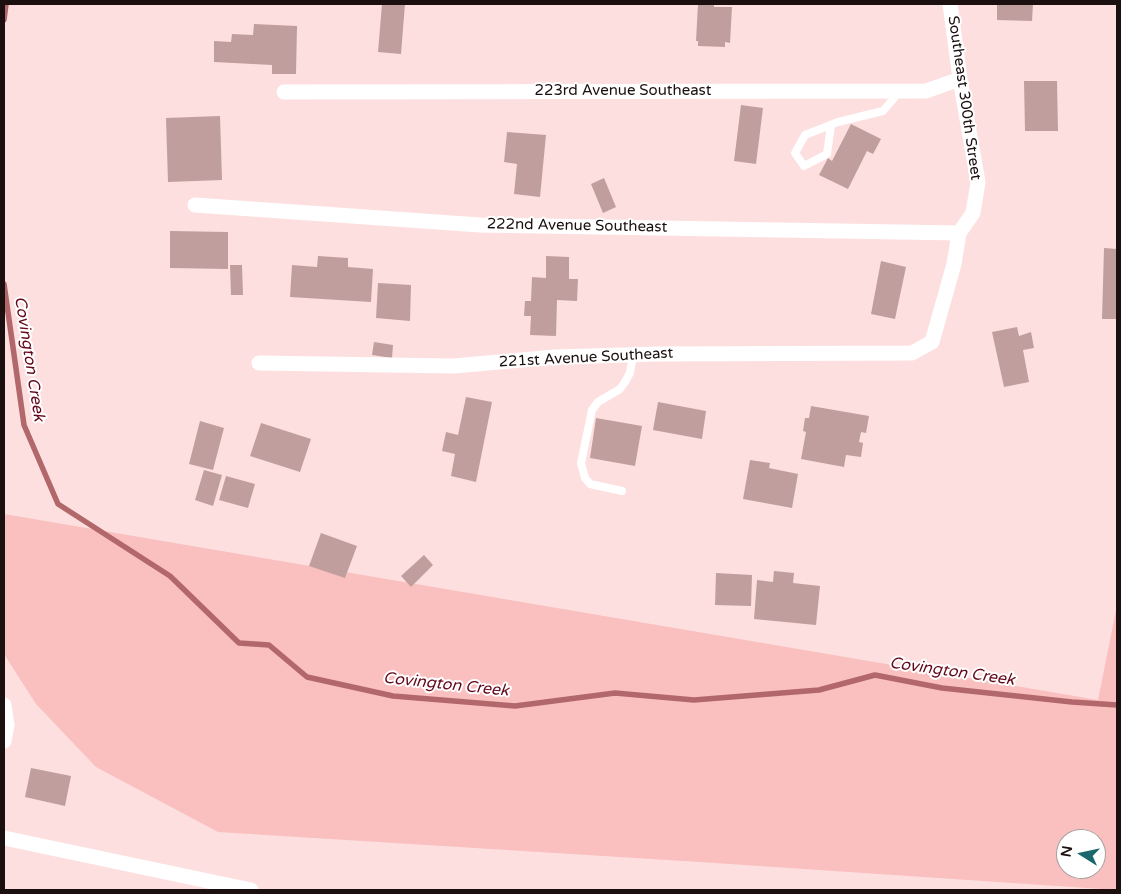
<!DOCTYPE html>
<style>
body{margin:0}
#map{position:relative;width:1121px;height:894px;overflow:hidden;background:#fddfdf;font-family:"Varela Round",sans-serif}
canvas{display:block}
.frame{position:absolute;inset:0;border:5px solid #1b0f0f;pointer-events:none}
.north{position:absolute;left:1056px;top:829px;width:50px;height:50px;box-sizing:border-box;background:#fff;border:1px solid #a49f9f;border-radius:50%;rotate:280deg;font-size:14px;font-weight:700;line-height:20px;text-align:center;color:#1b0f0f}
.north::after{content:'';display:block;margin:auto;width:18px;height:22px;background:#1a686b;clip-path:polygon(50% 0,100% 100%,50% 72%,0 100%)}
</style>
<div id="map">
<canvas width="1121" height="894"></canvas>
<div class="frame"></div>
<div class="north">N</div>
</div>
<script>
const context = document.querySelector('canvas').getContext('2d');
context.lineJoin = 'round';
function fillPath(path, color) {
  context.fillStyle = color;
  context.fill(path, 'evenodd');
}
function shape(rows) {
  const path = new Path2D();
  for (const r of rows) {
    path.moveTo(r[0], r[1]);
    for (let i = 2; i < r.length; i += 2) path.lineTo(r[i], r[i + 1]);
  }
  return path;
}
function strokePath(path, color, width, dash) {
  context.strokeStyle = color;
  context.lineWidth = width;
  context.lineCap = dash ? 'butt' : 'round';
  context.setLineDash(dash || []);
  context.stroke(path);
}
function label(font, color, halo, rows, align = 'center') {
  context.font = font + ' "Varela Round",sans-serif';
  context.lineWidth = 4;
  context.setLineDash([]);
  context.textBaseline = 'middle';
  context.strokeStyle = halo;
  context.fillStyle = color;
  for (const [text, x, y, turn = 0] of rows) {
    context.save();
    context.translate(x, y);
    context.rotate((+turn || 0) * Math.PI / 180);
    context.textAlign = isNaN(turn) ? turn : align;
    if (halo) context.strokeText(text, 0, 0);
    context.fillText(text, 0, 0);
    context.restore();
  }
}
fillPath(shape([
 [4,514,1098,700,1117,605,1117,890,700,862,218,832,96,767,36,704,4,654],
 [1066,839,1096,839,1096,869,1066,869]
]), '#fabfbf');
strokePath(shape([
 [4,20,6,4],
 [4,284,24,425,58,504,170,576,239,643,269,645,307,677,393,696,515,706,615,693,694,700,819,690,875,675,942,688,1072,702,1117,705]
]), '#b2686a', 5.5);
fillPath(shape([
 [382,4,405,4,401,54,378,52],
 [698,4,714,4,714,7,732,7,730,43,725,42,725,47,698,46,698,41,696,41],
 [997,4,1033,4,1032,21,997,20],
 [254,24,297,26,296,74,272,74,272,65,214,62,214,41,231,42,232,34,253,35],
 [1024,81,1057,81,1058,131,1025,131],
 [741,105,763,108,756,164,734,161],
 [220,116,222,180,168,182,166,118],
 [851,124,881,139,873,154,867,151,848,189,819,175,828,158,832,161],
 [507,132,546,135,540,197,514,194,517,164,504,162],
 [604,178,616,207,603,213,591,184],
 [170,231,228,232,228,269,170,268],
 [1104,248,1117,249,1117,319,1102,319],
 [318,256,348,258,348,267,373,269,371,302,290,297,292,265,317,267],
 [546,256,569,257,569,279,578,279,577,301,557,300,556,336,530,335,531,316,524,316,525,301,531,301,532,277,546,278],
 [881,261,906,267,895,319,871,314],
 [230,265,242,265,243,295,231,295],
 [378,283,411,285,410,321,376,318],
 [1017,327,1019,336,1031,332,1034,348,1023,350,1029,382,1004,387,992,332],
 [374,342,393,345,392,358,372,355],
 [466,397,492,402,476,482,451,476,455,454,442,451,446,432,458,435],
 [658,402,706,411,702,439,653,430],
 [811,406,869,416,866,433,861,432,859,442,863,443,861,457,846,455,844,467,801,459,806,432,803,431,805,418,809,418],
 [596,418,642,426,635,466,590,458],
 [200,421,224,428,213,470,189,464],
 [261,423,311,439,300,472,250,456],
 [750,460,770,463,769,468,798,474,792,508,743,499],
 [204,470,222,475,213,506,195,500],
 [226,476,255,484,248,508,219,500],
 [321,533,357,546,345,578,309,566],
 [424,555,433,565,411,587,401,576],
 [774,571,794,573,793,583,820,586,816,625,754,619,757,580,773,582],
 [716,573,752,575,751,606,715,605],
 [31,768,71,776,65,806,25,797]
]), '#c19e9e');
strokePath(shape([
 [831,125,827,154,804,166,795,153,805,135,838,122,883,111,900,91],
 [622,491,590,484,585,478,581,463,592,410,598,402,620,389,625,382,630,373,633,355]
]), '#fff', 8);
strokePath(shape([
 [284,92,926,91,960,79],
 [195,205,480,225,959,233],
 [259,363,454,366,555,357,659,354,912,353,932,342,954,264,959,233,973,213,978,182,960,79,950,4],
 [4,705,7,725,4,741],
 [4,838,251,890]
]), '#fff', 15);
label('15px', '#1b0f0f', '#fff', [
 ["223rd Avenue Southeast",623,91],
 ["Southeast 300th Street",964,98,82],
 ["222nd Avenue Southeast",577,226,1],
 ["221st Avenue Southeast",586,358,-3]
]);
label('italic 16px', '#64071a', '#fff', [
 ["Covington Creek",29,359,81],
 ["Covington Creek",952,672,8],
 ["Covington Creek",446,685,6]
]);
</script>
